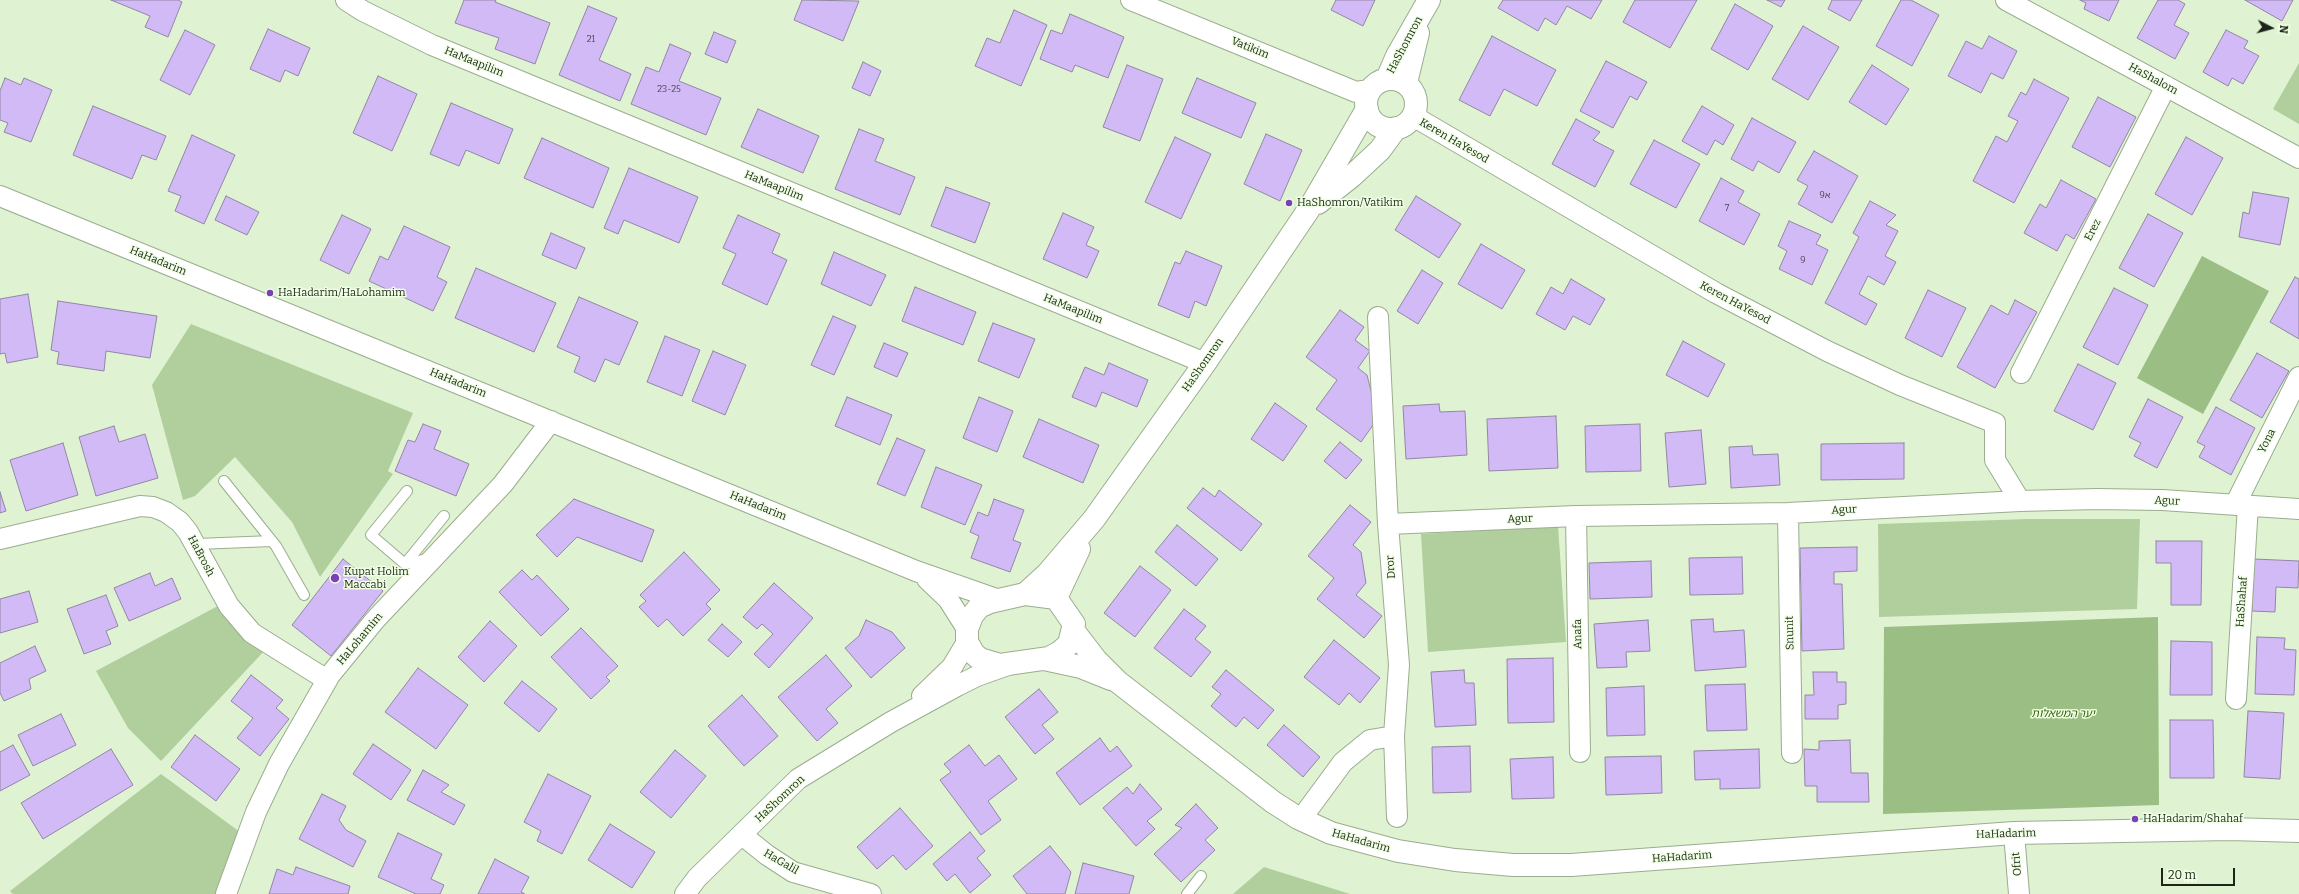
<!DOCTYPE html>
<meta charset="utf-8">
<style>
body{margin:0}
#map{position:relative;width:2299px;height:894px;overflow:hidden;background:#dff3d2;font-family:Bitter,serif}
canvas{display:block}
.north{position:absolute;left:2251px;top:8px;width:40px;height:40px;-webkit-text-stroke:3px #efffe4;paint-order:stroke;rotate:96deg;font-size:11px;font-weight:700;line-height:16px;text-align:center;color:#1d2418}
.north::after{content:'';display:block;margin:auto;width:14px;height:18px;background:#1d2418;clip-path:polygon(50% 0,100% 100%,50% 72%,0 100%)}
.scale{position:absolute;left:2161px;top:868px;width:74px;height:18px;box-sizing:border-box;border:2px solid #1d2418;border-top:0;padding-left:5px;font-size:12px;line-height:14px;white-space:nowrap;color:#1d2418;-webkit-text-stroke:3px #efffe4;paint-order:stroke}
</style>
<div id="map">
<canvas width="2299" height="894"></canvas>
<div class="north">N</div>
<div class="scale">20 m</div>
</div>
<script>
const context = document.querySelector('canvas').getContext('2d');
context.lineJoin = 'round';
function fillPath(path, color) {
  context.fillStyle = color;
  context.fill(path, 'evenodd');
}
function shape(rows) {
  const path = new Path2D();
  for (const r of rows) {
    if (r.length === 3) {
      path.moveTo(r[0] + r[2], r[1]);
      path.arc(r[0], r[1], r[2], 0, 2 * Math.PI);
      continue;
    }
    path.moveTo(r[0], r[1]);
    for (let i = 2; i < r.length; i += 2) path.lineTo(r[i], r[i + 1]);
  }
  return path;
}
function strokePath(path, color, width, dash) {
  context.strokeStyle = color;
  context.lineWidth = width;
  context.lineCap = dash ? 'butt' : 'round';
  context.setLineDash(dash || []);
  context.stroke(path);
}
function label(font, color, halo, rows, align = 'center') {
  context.font = font + ' Bitter,"Noto Sans Hebrew",serif';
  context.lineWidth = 3;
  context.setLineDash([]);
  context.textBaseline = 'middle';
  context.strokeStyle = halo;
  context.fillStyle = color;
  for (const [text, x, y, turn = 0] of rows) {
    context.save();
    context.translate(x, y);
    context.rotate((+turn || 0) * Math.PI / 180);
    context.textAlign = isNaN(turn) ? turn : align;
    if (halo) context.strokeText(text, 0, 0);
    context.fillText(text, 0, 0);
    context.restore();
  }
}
fillPath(shape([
 [2299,63,2299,124,2273,109],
 [191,324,413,413,388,471,393,474,320,577,292,522,235,457,195,496,183,500,152,385],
 [2028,519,2140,519,2137,609,1879,617,1878,524],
 [1558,526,1566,642,1428,652,1421,534],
 [229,600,267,648,161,761,128,728,96,671],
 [161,774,244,835,224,894,13,894,10,891],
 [1264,867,1350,894,1233,894]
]), '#b0cf9c');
fillPath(shape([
 [2202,256,2269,291,2203,414,2137,378],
 [2158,617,2159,805,1883,814,1884,627]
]), '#9bbe84');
const building = shape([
 [111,0,178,0,182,2,168,37,145,27,150,16,111,0],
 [464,0,496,0,495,2,550,23,535,64,495,49,499,38,455,23,464,0],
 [802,0,859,1,843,41,794,20,802,0],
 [1336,0,1375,0,1363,26,1331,10,1336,0],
 [1503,0,1602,0,1591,19,1567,6,1556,25,1545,18,1538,31,1498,8,1503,0],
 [1635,0,1697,0,1670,48,1623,22,1635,0],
 [1767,0,1785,0,1781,7,1767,0],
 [1832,0,1862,0,1850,21,1828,9,1832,0],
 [1901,0,1911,0,1939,15,1912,66,1876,46,1901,0],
 [2080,0,2119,0,2109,21,2084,9,2086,3,2080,0],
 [2158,0,2178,0,2185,4,2174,25,2189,33,2175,59,2137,38,2158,0],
 [2245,0,2293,0,2282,21,2245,0],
 [1735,4,1773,26,1748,70,1711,49,1735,4],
 [588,6,617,18,599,60,631,74,620,101,559,75,588,6],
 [1014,10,1047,25,1021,86,975,66,987,38,1000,43,1014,10],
 [1070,14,1124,37,1108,78,1075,65,1072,72,1040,59,1051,30,1062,34,1070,14],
 [1803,26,1839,47,1808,100,1772,79,1803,26],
 [268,29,310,48,298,76,285,70,280,82,250,69,268,29],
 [185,30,215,45,190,95,160,80,185,30],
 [2226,30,2248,41,2244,48,2259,56,2243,84,2232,78,2228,86,2203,72,2226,30],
 [714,32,736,41,727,63,705,54,714,32],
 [1492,36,1556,70,1537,106,1504,89,1490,116,1459,100,1492,36],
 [1989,36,2017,51,2003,79,1991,73,1981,93,1948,76,1966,41,1982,49,1989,36],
 [670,44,691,53,679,81,721,98,706,135,631,104,646,67,659,72,670,44],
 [1606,61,1647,82,1637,100,1630,96,1613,128,1580,111,1606,61],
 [863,62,881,71,870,96,852,88,863,62],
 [1127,65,1163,79,1140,141,1103,127,1127,65],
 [1872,65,1909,89,1886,125,1849,102,1872,65],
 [378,76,417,94,392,151,353,133,378,76],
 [5,78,21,85,24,78,52,90,31,142,4,132,8,123,0,120,0,91,5,78],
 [1197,78,1256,103,1241,138,1182,113,1197,78],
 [2034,79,2069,98,2014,203,1973,181,1996,136,2007,142,2018,121,2008,116,2021,92,2026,95,2034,79],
 [2098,97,2136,117,2110,167,2072,147,2098,97],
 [451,103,513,129,499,164,466,150,459,166,430,154,451,103],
 [93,106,166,136,156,160,142,155,132,179,73,155,93,106],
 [1702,106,1734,125,1723,145,1715,140,1707,155,1682,141,1702,106],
 [758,109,819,136,803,173,741,147,758,109],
 [1752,118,1796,142,1779,173,1758,161,1753,171,1731,159,1752,118],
 [1576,119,1600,132,1593,140,1614,151,1595,187,1552,164,1576,119],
 [859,129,884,139,875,161,915,177,900,215,835,189,859,129],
 [1266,134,1302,150,1280,201,1244,184,1266,134],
 [192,135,235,155,204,224,175,211,181,196,168,191,192,135],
 [1175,137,1211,154,1181,219,1145,202,1175,137],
 [2186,137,2223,158,2192,215,2155,194,2186,137],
 [542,138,609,168,593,208,524,178,542,138],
 [1654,140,1700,164,1676,208,1630,184,1654,140],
 [1814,151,1858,176,1832,223,1798,204,1808,186,1797,180,1814,151],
 [629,168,698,197,679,243,624,220,618,234,604,228,629,168],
 [1721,178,1744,191,1738,202,1760,214,1744,245,1699,221,1721,178],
 [2061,180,2096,199,2074,239,2066,234,2057,251,2024,233,2040,204,2046,208,2061,180],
 [946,187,990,203,975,243,931,226,946,187],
 [2253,192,2289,198,2280,245,2239,237,2243,212,2249,214,2253,192],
 [226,196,259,212,247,235,215,220,226,196],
 [1416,196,1461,224,1439,258,1395,230,1416,196],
 [1870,201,1896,215,1886,225,1898,231,1885,256,1896,262,1884,285,1868,276,1859,294,1877,304,1866,325,1825,303,1859,237,1853,233,1870,201],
 [1063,213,1094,227,1086,245,1099,251,1087,278,1043,259,1063,213],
 [2148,214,2183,233,2154,287,2119,268,2148,214],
 [342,215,371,229,349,274,320,260,342,215],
 [738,215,780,234,772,253,787,260,767,305,722,284,736,254,723,248,738,215],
 [1789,221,1821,235,1816,244,1828,250,1812,285,1779,269,1787,251,1778,246,1789,221],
 [404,226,450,247,437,277,447,282,433,311,369,281,380,256,388,260,404,226],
 [551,233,585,248,576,269,542,255,551,233],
 [1481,244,1525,270,1502,309,1458,284,1481,244],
 [1186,251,1222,266,1206,306,1195,301,1189,318,1158,305,1175,262,1180,264,1186,251],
 [834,252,886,275,871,306,821,284,834,252],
 [476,268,556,303,534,352,455,318,476,268],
 [1422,270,1443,283,1418,324,1397,311,1422,270],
 [2295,277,2299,279,2299,339,2270,322,2295,277],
 [1571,279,1605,299,1590,325,1573,316,1565,330,1536,314,1551,287,1563,294,1571,279],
 [915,287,976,312,963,345,902,321,915,287],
 [2114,288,2148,305,2118,365,2083,347,2114,288],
 [1928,290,1966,308,1942,357,1905,338,1928,290],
 [28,294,38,357,7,363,5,353,0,354,0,299,28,294],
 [579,297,638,322,619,365,605,359,595,382,574,372,580,357,557,347,579,297],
 [2015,300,2037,312,1995,388,1957,367,1991,305,2008,315,2015,300],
 [58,301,157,316,150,358,106,351,104,371,57,364,59,352,51,350,58,301],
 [1340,310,1364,327,1355,340,1370,351,1358,368,1367,375,1378,418,1361,442,1316,409,1337,380,1306,357,1340,310],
 [833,316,856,326,834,375,811,365,833,316],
 [993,323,1035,339,1019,378,978,361,993,323],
 [665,336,700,350,682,396,647,382,665,336],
 [1683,341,1725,364,1708,397,1666,375,1683,341],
 [884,343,908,353,897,377,874,367,884,343],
 [713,351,746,365,725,415,692,401,713,351],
 [2257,353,2289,371,2262,418,2230,400,2257,353],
 [1109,363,1148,380,1137,407,1102,392,1096,407,1072,397,1085,367,1104,375,1109,363],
 [2078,364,2116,383,2093,430,2054,411,2078,364],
 [847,397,892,415,880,445,835,426,847,397],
 [979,397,1013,411,997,452,963,438,979,397],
 [2148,399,2183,417,2157,468,2134,456,2141,443,2129,437,2148,399],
 [1275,403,1307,426,1283,461,1251,439,1275,403],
 [1439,404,1440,412,1465,411,1467,455,1406,459,1403,406,1439,404],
 [2216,407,2255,428,2231,475,2199,457,2205,446,2197,442,2216,407],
 [1556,416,1558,468,1489,471,1487,419,1556,416],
 [1039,419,1099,445,1083,483,1023,457,1039,419],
 [423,424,441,431,434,449,469,464,456,496,395,471,408,440,415,442,423,424],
 [1640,424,1641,471,1586,472,1585,426,1640,424],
 [114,426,119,442,145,434,158,478,96,496,79,437,114,426],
 [1701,430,1706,484,1669,487,1665,433,1701,430],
 [897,438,925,450,905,496,877,484,897,438],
 [1340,442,1362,460,1346,479,1324,461,1340,442],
 [63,443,78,495,26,511,10,460,63,443],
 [1904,443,1904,479,1821,480,1821,444,1904,443],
 [1752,446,1753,455,1778,454,1780,485,1731,488,1729,447,1752,446],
 [936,467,982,485,965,525,921,507,936,467],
 [1203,488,1215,497,1219,490,1262,524,1241,551,1187,508,1203,488],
 [0,492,6,511,0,513,0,492],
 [574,499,654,530,642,562,577,537,557,557,536,535,574,499],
 [994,499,1024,510,1013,540,1021,543,1010,572,971,558,979,536,970,532,978,512,988,516,994,499],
 [1350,505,1371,522,1353,545,1361,552,1366,583,1356,595,1382,616,1364,638,1317,599,1334,578,1308,556,1350,505],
 [1177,525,1218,559,1196,586,1155,552,1177,525],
 [2156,541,2202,541,2201,605,2171,605,2171,563,2156,563,2156,541],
 [1857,547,1857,571,1834,572,1834,584,1842,584,1844,649,1802,651,1800,548,1857,547],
 [684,552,720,590,706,604,711,609,683,636,667,619,658,627,639,607,646,601,640,595,684,552],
 [1742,557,1743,594,1690,595,1689,558,1742,557],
 [343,559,383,591,331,656,292,625,343,559],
 [2254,559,2299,561,2298,588,2276,587,2275,612,2252,611,2254,559],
 [1651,561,1652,597,1590,599,1589,563,1651,561],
 [1140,566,1171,590,1135,637,1104,613,1140,566],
 [522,570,532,580,537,575,569,609,541,636,499,592,522,570],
 [150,573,155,586,172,578,181,599,129,621,114,588,150,573],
 [774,583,813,618,769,668,754,654,773,634,762,624,757,629,743,617,774,583],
 [29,591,38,622,0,633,0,599,29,591],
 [106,595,118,626,106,631,111,644,84,654,67,609,106,595],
 [1184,609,1206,626,1195,639,1211,652,1191,677,1154,648,1184,609],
 [1713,619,1714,632,1744,630,1746,667,1695,671,1691,620,1713,619],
 [866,620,892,632,905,648,871,678,845,648,859,636,866,620],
 [1648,620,1650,651,1626,652,1627,667,1597,668,1594,624,1648,620],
 [490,621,517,646,484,682,458,657,490,621],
 [722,624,742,642,728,657,708,640,722,624],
 [581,628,618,666,606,677,610,681,591,699,551,657,581,628],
 [2257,637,2285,638,2284,649,2296,650,2294,695,2255,694,2257,637],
 [1334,640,1380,678,1360,703,1349,693,1339,705,1304,677,1334,640],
 [2171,641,2212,642,2212,695,2170,695,2171,641],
 [35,646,46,671,29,679,31,689,4,701,0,693,0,663,35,646],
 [826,655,852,686,826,709,838,723,817,741,778,697,826,655],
 [1553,658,1554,722,1508,723,1507,659,1553,658],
 [418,668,468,705,436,749,385,712,418,668],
 [1226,670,1274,710,1258,729,1244,717,1236,727,1211,706,1221,694,1212,687,1226,670],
 [1464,670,1465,683,1474,683,1476,725,1435,727,1431,672,1464,670],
 [1813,672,1837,672,1837,682,1846,682,1846,704,1838,705,1838,719,1805,719,1805,695,1814,695,1813,672],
 [251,675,283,700,276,708,289,719,260,756,237,738,253,718,231,701,251,675],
 [522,681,557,709,539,732,504,703,522,681],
 [1745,684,1747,730,1707,731,1705,685,1745,684],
 [1644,686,1645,735,1607,736,1606,688,1644,686],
 [1039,689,1058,712,1042,725,1054,739,1035,754,1005,717,1039,689],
 [742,695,778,736,744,766,708,726,742,695],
 [2248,711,2284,713,2280,779,2244,777,2248,711],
 [61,714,76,745,33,766,18,735,61,714],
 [2170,720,2213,720,2214,778,2170,778,2170,720],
 [1284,725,1320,757,1303,777,1267,745,1284,725],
 [195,735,240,769,216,801,171,767,195,735],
 [1100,738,1110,752,1117,746,1132,766,1080,805,1056,773,1100,738],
 [1850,740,1851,773,1868,773,1869,802,1817,802,1817,786,1805,786,1804,749,1819,750,1819,741,1850,740],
 [373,744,411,770,391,800,353,774,373,744],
 [13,745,30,775,0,791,0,752,13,745],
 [969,745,985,766,999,755,1017,779,988,801,1001,820,981,835,940,780,951,772,944,764,969,745],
 [1470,746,1471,792,1433,793,1432,747,1470,746],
 [111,749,133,785,43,839,21,803,111,749],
 [1759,749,1760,788,1720,789,1720,779,1695,780,1694,751,1759,749],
 [675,750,706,776,671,818,640,792,675,750],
 [1661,756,1662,793,1606,795,1605,757,1661,756],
 [1553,757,1554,798,1512,799,1510,759,1553,757],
 [423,770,449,785,441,792,465,805,454,825,407,800,423,770],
 [548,774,591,796,562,854,537,841,541,831,524,822,548,774],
 [1140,784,1162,809,1147,821,1155,829,1136,846,1103,808,1127,787,1133,794,1140,784],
 [322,794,346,806,339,820,346,830,366,841,353,867,299,839,322,794],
 [1196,804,1218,828,1205,840,1215,850,1181,882,1154,854,1182,828,1175,825,1196,804],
 [900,808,933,846,906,870,893,855,877,869,857,847,900,808],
 [610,824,655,852,632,888,588,860,610,824],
 [970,832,985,851,977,858,991,875,970,893,955,874,947,881,933,864,970,832],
 [398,833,442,854,431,879,444,885,440,894,416,894,378,877,398,833],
 [1050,846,1071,872,1065,894,1027,894,1013,876,1050,846],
 [495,859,529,877,521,892,525,894,478,894,495,859],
 [1083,863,1134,876,1129,894,1075,894,1083,863],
 [296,867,350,886,348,894,269,894,277,869,293,875,296,867]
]);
fillPath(building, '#d2baf7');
strokePath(building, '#9286a5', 1);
const lane = shape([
 [224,481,276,546,304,595],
 [407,491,371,535,405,564,428,559],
 [197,544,272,541],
 [405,564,444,516],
 [1187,894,1201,876]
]);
const street = shape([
 [346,0,363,11,432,45,1205,363],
 [1131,0,1356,92,1370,90],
 [2006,0,2299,158],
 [1413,116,1716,293,1827,351,1900,385,1995,423,1995,460,2020,501],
 [0,196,916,571,999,600],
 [1378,317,1388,524,1399,665,1394,736,1397,817],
 [2021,373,2166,86],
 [2235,505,2299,377],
 [1788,513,1792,753],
 [1576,516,1580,752],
 [1388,524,1576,516,1788,513,2020,501,2096,499,2162,500,2299,509],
 [0,539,140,506,153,507,166,512,180,522,188,532,229,606,252,633,327,680],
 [927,579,948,599,967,629],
 [922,696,952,667,967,642],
 [2236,699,2248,505],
 [1301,819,1343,762,1370,740,1394,736],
 [2014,833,2019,894],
 [742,835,767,855,793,872,871,894],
 [226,894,256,812,279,764,330,675,375,620,503,484,551,421],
 [685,894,697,878,798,779,891,722,957,686,977,676,1011,664]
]);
const secondary = shape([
 [1387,79,1397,56,1429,0],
 [1391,104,25],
 [1406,83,1418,33],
 [1318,203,1352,176,1380,150,1396,128],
 [1025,594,1048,573,1094,519,1205,363,1309,209,1367,109],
 [1025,594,1056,598,1074,624,1069,644,1060,652,1049,658,1000,665,980,659,974,654,967,642,967,629,972,616,979,607,990,602,1025,594],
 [1056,598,1079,549],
 [1073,630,1096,660,1118,682,1273,802,1298,818,1331,833,1398,851,1455,860,1513,865,1571,865,2014,833,2230,829,2299,831],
 [1044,659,1081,667,1111,679]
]);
strokePath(lane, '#9aad8e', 12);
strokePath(street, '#9aad8e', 22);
strokePath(secondary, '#9aad8e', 24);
strokePath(lane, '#fff', 10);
strokePath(street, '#fff', 20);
strokePath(secondary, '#fff', 22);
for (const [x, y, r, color] of [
 [1289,203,4,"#7a41b7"],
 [270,293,4,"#7a41b7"],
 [335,578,5,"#7a41b7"],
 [2135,819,4,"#7a41b7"]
]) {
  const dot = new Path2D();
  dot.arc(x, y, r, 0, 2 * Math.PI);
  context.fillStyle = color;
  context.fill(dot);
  strokePath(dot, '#efffe4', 1.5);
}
label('9px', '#4a4a50', null, [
 ["21",591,39],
 ["23-25",669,89],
 ["9א",1825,195],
 ["7",1727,208],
 ["9",1803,260]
]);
label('11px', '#1d2418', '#efffe4', [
 ["HaShomron",1405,45,-62],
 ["Vatikim",1250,48,22],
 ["HaMaapilim",474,62,22],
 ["HaShalom",2153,79,28],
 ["Keren HaYesod",1454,141,30],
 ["HaMaapilim",774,186,22],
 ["Erez",2093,230,-63],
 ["HaHadarim",158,261,22],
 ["Keren HaYesod",1735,303,28],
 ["HaMaapilim",1073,309,22],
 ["HaShomron",1203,365,-55],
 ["HaHadarim",458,383,22],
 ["Yona",2267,441,-63],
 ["Agur",2167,501,3],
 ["HaHadarim",758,506,22],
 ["Agur",1844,510,-3],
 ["Agur",1520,519,-2],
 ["HaBrosh",201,556,62],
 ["Dror",1391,567,-94],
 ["HaShahaf",2242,602,-86],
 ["Snunit",1790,633,-91],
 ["Anafa",1578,634,-91],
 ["HaLohamim",360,639,-50],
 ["HaShomron",780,799,-43],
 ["HaHadarim",2006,834,-2],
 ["HaHadarim",1361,841,16],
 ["HaHadarim",1682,857,-4],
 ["HaGalil",781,862,30],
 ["Ofrit",2017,864,-95]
]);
label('11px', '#1d2418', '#efffe4', [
 ["HaShomron/Vatikim",1297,203],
 ["HaHadarim/HaLohamim",278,293],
 ["Kupat Holim",344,572],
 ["Maccabi",344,585],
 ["HaHadarim/Shahaf",2143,819]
], 'left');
label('italic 11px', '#365f09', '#efffe4', [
 ["יער המשאלות",2063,714]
]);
</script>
